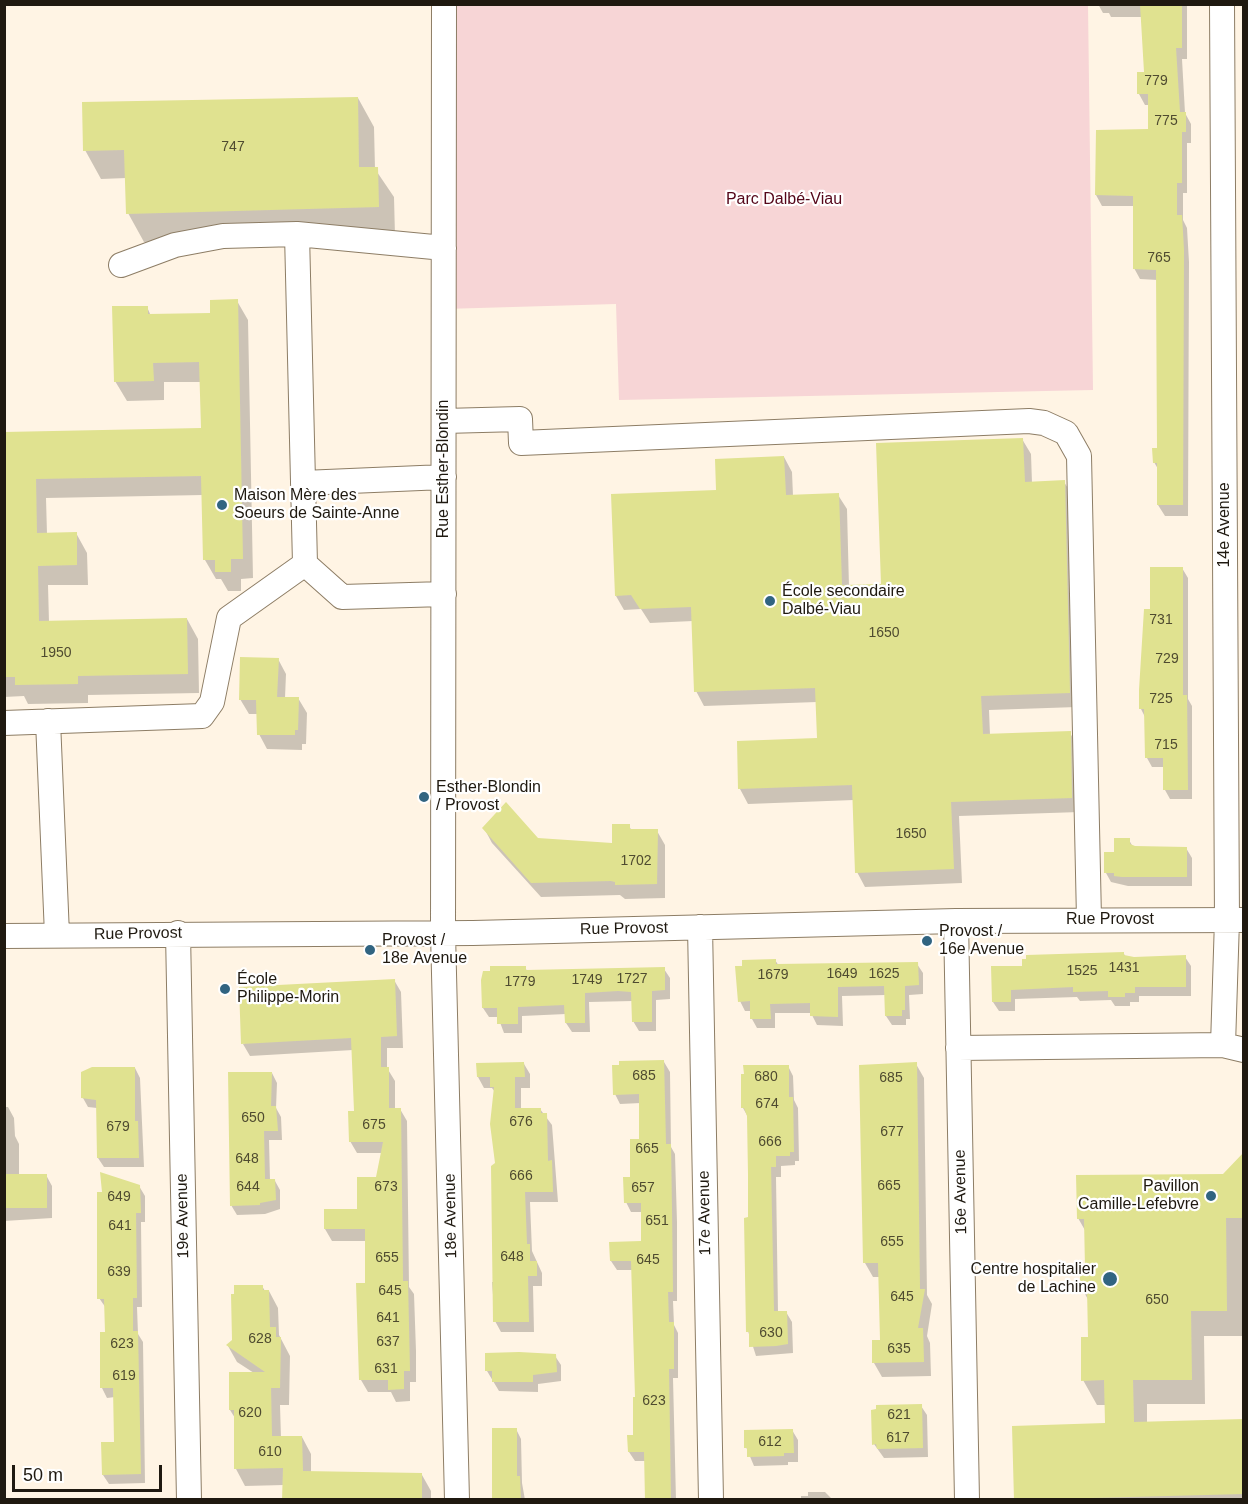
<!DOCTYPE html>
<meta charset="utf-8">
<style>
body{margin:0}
#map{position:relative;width:1248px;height:1504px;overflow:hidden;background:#fff4e4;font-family:Helvetica,sans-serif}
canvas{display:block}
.frame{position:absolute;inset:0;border:6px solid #1f1910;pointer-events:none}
.scale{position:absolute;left:12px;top:1465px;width:150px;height:27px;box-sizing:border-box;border:3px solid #1f1910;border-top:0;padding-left:8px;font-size:18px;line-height:21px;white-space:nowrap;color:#1f1910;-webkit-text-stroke:4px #fff;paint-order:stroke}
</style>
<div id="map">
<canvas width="1248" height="1504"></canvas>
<div class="frame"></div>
<div class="scale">50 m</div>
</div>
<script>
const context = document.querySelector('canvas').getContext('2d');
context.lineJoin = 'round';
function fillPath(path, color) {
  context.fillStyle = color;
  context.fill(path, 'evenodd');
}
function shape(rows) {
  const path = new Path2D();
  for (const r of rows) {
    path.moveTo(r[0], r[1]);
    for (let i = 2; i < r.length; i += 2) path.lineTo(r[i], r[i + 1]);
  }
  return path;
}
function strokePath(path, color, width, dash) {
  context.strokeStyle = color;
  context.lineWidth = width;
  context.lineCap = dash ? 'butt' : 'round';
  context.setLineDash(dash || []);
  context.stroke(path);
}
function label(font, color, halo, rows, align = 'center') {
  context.font = font + ' Helvetica,sans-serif';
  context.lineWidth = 4.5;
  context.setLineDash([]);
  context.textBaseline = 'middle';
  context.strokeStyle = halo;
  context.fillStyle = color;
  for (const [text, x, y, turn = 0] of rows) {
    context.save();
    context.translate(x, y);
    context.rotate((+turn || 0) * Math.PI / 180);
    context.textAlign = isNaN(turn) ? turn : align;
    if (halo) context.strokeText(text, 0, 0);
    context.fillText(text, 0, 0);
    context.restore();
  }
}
fillPath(shape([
 [444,5,1088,5,1093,390,619,400,616,304,444,309]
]), '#f7d5d6');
fillPath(shape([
 [1098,4,1187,4,1187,59,1182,59,1185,113,1191,124,1191,143,1187,143,1187,193,1183,193,1183,220,1187,228,1189,262,1188,516,1165,516,1158,505,1158,469,1154,462,1159,449,1158,280,1140,279,1134,268,1134,206,1102,206,1096,195,1150,131,1150,105,1145,105,1139,94,1145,74,1142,17,1111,17,1109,13,1103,13],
 [358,98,374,127,375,169,394,197,395,236,144,242,128,213,127,178,101,179,85,150],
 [237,301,248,320,253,578,241,579,241,591,228,591,221,579,216,579,205,560,203,495,46,498,47,534,76,533,87,553,88,585,48,585,49,622,187,619,198,639,199,693,88,695,88,703,28,704,24,696,4,697,4,433,202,429,201,382,164,382,164,400,127,401,115,381,147,307,151,316,212,314],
 [1022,439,1031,454,1032,483,1064,482,1073,496,1077,707,989,710,990,735,1070,733,1078,747,1080,812,959,816,962,883,865,887,857,872,854,800,748,804,740,789,738,743,818,740,817,702,704,706,696,691,693,621,650,623,641,609,624,610,616,596,717,491,784,457,792,472,793,496,838,495,847,509,849,587,882,585],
 [1182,568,1188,578,1188,699,1192,706,1192,799,1170,799,1165,790,1164,767,1152,767,1147,758,1145,717,1141,709,1151,611],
 [278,659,286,674,285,698,298,698,307,713,306,744,302,744,302,750,267,749,259,734,258,714,249,714,240,699],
 [629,826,632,831,657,831,665,845,665,898,625,899,620,895,541,897,492,843,484,828,537,839,614,845],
 [1129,840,1133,847,1186,848,1192,858,1192,886,1128,886,1111,882,1106,873,1115,854],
 [1124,954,1126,957,1185,957,1191,966,1191,996,1139,996,1139,1002,1130,1002,1130,1006,1115,1006,1111,1000,1080,1001,1077,997,1015,999,1015,1011,999,1011,993,1002,1024,967],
 [775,960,779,966,917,964,923,973,923,994,909,995,910,1019,906,1019,906,1025,892,1025,886,1016,886,995,842,996,843,1026,817,1025,811,1013,775,1013,775,1028,757,1028,752,1019,751,1011,745,1011,740,1001],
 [525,967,527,971,664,969,670,978,670,999,656,1000,656,1031,639,1031,633,1021,633,1001,589,1002,590,1032,572,1032,566,1023,566,1014,522,1016,522,1033,504,1033,498,1017,489,1017,483,1008],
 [394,980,401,992,403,1048,387,1048,387,1068,395,1081,395,1109,400,1109,407,1121,409,1287,414,1294,416,1351,416,1382,410,1382,410,1401,396,1402,391,1392,368,1392,361,1380,358,1284,367,1284,366,1241,332,1241,325,1229,359,1210,377,1178,382,1153,357,1153,350,1141,356,1112,353,1050,250,1056,243,1044],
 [621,1062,664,1062,670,1072,671,1147,675,1154,677,1222,677,1301,673,1301,674,1325,678,1333,678,1378,673,1378,676,1500,646,1500,646,1461,635,1461,629,1452,634,1436,637,1399,633,1270,617,1270,611,1261,642,1243,642,1212,631,1212,626,1202,641,1141,641,1103,620,1104,615,1094],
 [524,1064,530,1074,530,1088,521,1088,521,1110,540,1109,552,1125,558,1202,530,1202,532,1251,542,1273,542,1286,533,1286,534,1332,501,1332,495,1321,492,1282,494,1282,497,1164,495,1092,492,1088,484,1088,478,1077],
 [916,1064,924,1078,927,1295,932,1304,927,1336,930,1343,931,1376,882,1377,874,1363,881,1341,879,1277,873,1277,865,1263],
 [788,1066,793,1076,794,1100,798,1108,799,1161,795,1161,795,1165,781,1166,781,1177,776,1177,778,1312,786,1312,792,1322,793,1353,756,1356,748,1331,748,1117,743,1108],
 [135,1068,140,1078,144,1167,104,1167,98,1158,97,1108,88,1107,83,1098],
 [272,1073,277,1083,276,1108,281,1117,282,1140,269,1140,270,1180,275,1181,280,1190,280,1209,265,1214,237,1215,231,1205],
 [4,1107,8,1107,14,1118,15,1136,19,1144,19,1176,46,1175,52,1186,52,1218,4,1221],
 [1244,1154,1244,1336,1204,1336,1205,1404,1147,1404,1147,1424,1244,1421,1244,1500,1015,1500,1106,1425,1106,1405,1097,1405,1083,1380,1089,1339,1089,1301,1082,1289,1087,1269,1086,1232,1078,1218,1224,1175],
 [139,1186,145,1196,145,1222,141,1222,142,1307,137,1307,138,1334,143,1342,145,1483,109,1484,103,1475,115,1444,115,1397,107,1398,102,1388,102,1333,106,1333,106,1308,99,1298],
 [262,1286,265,1291,269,1291,278,1308,279,1335,290,1356,289,1405,280,1405,281,1438,302,1437,311,1454,311,1472,422,1475,431,1491,431,1500,284,1500,284,1485,245,1486,236,1469,235,1418,230,1410,230,1373,254,1373,237,1362,228,1346,234,1341],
 [555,1356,561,1365,561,1381,538,1384,538,1392,499,1391,487,1371],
 [921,1406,927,1415,928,1457,884,1458,874,1444],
 [516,1429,521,1439,522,1483,525,1500,494,1500],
 [792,1430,798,1440,798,1462,788,1462,788,1465,754,1466,746,1447],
 [808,1492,825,1492,832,1499,855,1500,801,1500,801,1496,808,1496]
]), '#0003');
fillPath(shape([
 [1140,4,1182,4,1182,48,1176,48,1180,112,1186,112,1186,132,1182,132,1182,183,1177,183,1177,215,1182,215,1184,250,1183,505,1157,505,1157,463,1153,463,1152,448,1157,448,1156,270,1133,269,1133,196,1095,195,1096,130,1148,129,1148,94,1137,94,1137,72,1144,72],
 [358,97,359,167,378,167,379,207,126,214,124,150,83,151,82,102],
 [238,299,243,559,231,559,231,572,215,572,215,560,203,560,201,476,36,479,37,533,77,532,77,565,38,566,39,621,187,618,188,674,78,676,78,684,15,685,15,677,4,677,4,432,201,428,199,362,153,363,154,381,114,382,112,306,148,306,148,314,210,313,210,300],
 [1023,438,1025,482,1065,480,1070,693,981,696,983,734,1071,731,1072,798,951,802,954,869,855,873,852,785,738,789,737,741,817,738,815,688,694,692,691,607,640,609,631,595,615,596,611,494,716,490,715,459,784,456,786,495,839,493,842,585,881,584,876,443],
 [1150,567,1183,567,1183,695,1187,695,1188,790,1163,790,1163,758,1145,758,1144,709,1139,709,1139,690,1144,609,1150,609],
 [240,657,279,658,277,697,299,697,298,730,295,730,295,735,257,735,256,700,239,700],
 [506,802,538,838,612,843,612,824,630,824,630,829,658,829,657,884,615,885,615,882,611,881,531,883,482,828],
 [1114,838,1130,838,1130,844,1135,846,1187,847,1187,877,1122,877,1114,876,1114,873,1104,873,1104,852,1114,852],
 [1124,952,1124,955,1134,957,1186,955,1186,987,1135,987,1135,993,1125,993,1125,997,1108,997,1108,991,1073,992,1073,987,1011,990,1011,1002,992,1002,991,966,1022,966,1022,959,1026,959,1026,955],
 [776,959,776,964,918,962,919,985,905,986,905,1010,902,1010,902,1016,885,1016,884,986,838,987,838,1017,810,1016,810,1003,770,1004,771,1019,750,1019,750,1001,738,1002,735,966,742,966,742,960],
 [490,966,526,966,526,970,665,967,665,990,652,991,652,1022,632,1022,631,992,618,991,585,993,585,1023,565,1023,564,1005,518,1007,518,1024,497,1024,497,1008,482,1008,481,980,483,971,490,971],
 [395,979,397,1036,381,1037,381,1067,389,1067,389,1108,401,1108,403,1281,408,1281,410,1371,404,1371,404,1389,388,1390,388,1380,359,1380,356,1283,365,1283,365,1229,324,1229,324,1209,357,1209,357,1177,376,1177,383,1142,349,1142,348,1111,354,1111,351,1038,241,1044,239,987],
 [664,1060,666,1144,671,1144,672,1211,673,1292,668,1292,669,1322,674,1322,674,1369,669,1369,671,1500,645,1500,644,1452,628,1452,627,1435,633,1435,633,1397,635,1397,631,1261,610,1261,609,1242,641,1241,641,1203,624,1203,623,1177,630,1177,630,1139,639,1139,639,1094,613,1095,612,1065,619,1065,619,1061],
 [524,1062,525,1077,515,1077,515,1108,541,1108,541,1113,547,1113,548,1161,552,1160,553,1192,525,1192,527,1244,530,1244,530,1261,537,1261,537,1276,528,1276,529,1322,493,1322,491,1166,495,1163,490,1124,494,1087,490,1087,490,1077,477,1077,476,1063],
 [917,1062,920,1289,925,1289,918,1328,923,1328,924,1362,872,1363,872,1340,880,1340,878,1263,863,1263,859,1065],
 [743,1065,789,1065,789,1097,793,1097,794,1152,790,1152,790,1156,776,1156,776,1167,771,1167,774,1311,787,1311,788,1344,776,1346,749,1347,749,1332,746,1332,744,1218,748,1217,748,1175,747,1116,744,1108,741,1108,741,1074,744,1074],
 [92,1067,135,1067,135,1121,138,1121,139,1158,97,1158,96,1100,81,1098,81,1072],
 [228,1072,272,1072,271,1106,276,1106,278,1131,264,1131,265,1179,275,1179,276,1200,260,1203,260,1205,230,1206],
 [1244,1152,1244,1218,1226,1218,1227,1311,1191,1311,1192,1380,1133,1380,1134,1422,1244,1419,1244,1494,1014,1500,1012,1426,1105,1423,1104,1380,1081,1381,1081,1337,1088,1337,1087,1289,1080,1290,1080,1268,1085,1268,1084,1219,1077,1219,1076,1175,1223,1174],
 [100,1172,140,1185,141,1213,136,1213,137,1298,133,1298,133,1331,138,1331,141,1474,102,1475,101,1442,114,1442,113,1388,100,1388,100,1332,105,1332,104,1299,97,1299,97,1192,102,1192],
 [4,1174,47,1174,47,1208,4,1208],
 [234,1285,263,1285,263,1290,269,1290,270,1327,276,1327,276,1337,281,1337,280,1388,271,1388,272,1436,302,1436,303,1471,422,1473,422,1500,282,1500,283,1468,234,1469,234,1410,229,1410,229,1372,265,1372,226,1345,232,1340,231,1294,234,1294],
 [519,1352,556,1354,557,1372,533,1375,533,1382,492,1382,492,1371,485,1371,485,1353],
 [922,1404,923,1448,877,1449,876,1444,872,1445,871,1410,876,1409,876,1405],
 [492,1428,517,1428,517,1476,520,1476,521,1500,492,1500],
 [793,1429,794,1453,784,1453,784,1456,747,1457,747,1448,744,1448,744,1430]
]), '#e0e290');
const minor = shape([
 [444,4,443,933,457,1500],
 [1222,4,1227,920,1223,1045],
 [121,265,175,245,223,236,297,234,444,248],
 [444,421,520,419,521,443,1029,421,1044,423,1066,433,1079,456,1089,919],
 [303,483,444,477],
 [305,564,342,597,444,594],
 [48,721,57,935],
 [4,723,202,716,212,702,229,618,305,564,297,234],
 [956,921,967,1500],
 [700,927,711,1500],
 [178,933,189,1500],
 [4,936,473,933,956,921,1244,920],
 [958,1048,1223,1045,1244,1050]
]);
strokePath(minor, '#8d7d65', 26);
strokePath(minor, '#fff', 24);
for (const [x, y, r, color] of [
 [222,505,6,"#316481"],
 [770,601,6,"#316481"],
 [424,797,6,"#316481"],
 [927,941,6,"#316481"],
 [370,950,6,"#316481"],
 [225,989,6,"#316481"],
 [1211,1196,6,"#316481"],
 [1110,1279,8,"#316481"]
]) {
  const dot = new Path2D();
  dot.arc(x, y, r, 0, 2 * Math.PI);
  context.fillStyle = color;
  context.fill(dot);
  strokePath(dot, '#fff', 2);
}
label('14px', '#4f4b30', null, [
 ["779",1156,81],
 ["775",1166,121],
 ["747",233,147],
 ["765",1159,258],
 ["731",1161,620],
 ["1650",884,633],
 ["1950",56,653],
 ["729",1167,659],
 ["725",1161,699],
 ["715",1166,745],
 ["1650",911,834],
 ["1702",636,861],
 ["1431",1124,968],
 ["1525",1082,971],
 ["1649",842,974],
 ["1625",884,974],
 ["1679",773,975],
 ["1727",632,979],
 ["1749",587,980],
 ["1779",520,982],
 ["685",644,1076],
 ["680",766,1077],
 ["685",891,1078],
 ["674",767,1104],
 ["650",253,1118],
 ["676",521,1122],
 ["675",374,1125],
 ["679",118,1127],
 ["677",892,1132],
 ["666",770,1142],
 ["665",647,1149],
 ["648",247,1159],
 ["666",521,1176],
 ["665",889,1186],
 ["644",248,1187],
 ["673",386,1187],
 ["657",643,1188],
 ["649",119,1197],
 ["651",657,1221],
 ["641",120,1226],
 ["655",892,1242],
 ["648",512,1257],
 ["655",387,1258],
 ["645",648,1260],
 ["639",119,1272],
 ["645",390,1291],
 ["645",902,1297],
 ["650",1157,1300],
 ["641",388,1318],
 ["630",771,1333],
 ["628",260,1339],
 ["637",388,1342],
 ["623",122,1344],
 ["635",899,1349],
 ["631",386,1369],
 ["619",124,1376],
 ["623",654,1401],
 ["620",250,1413],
 ["621",899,1415],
 ["617",898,1438],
 ["612",770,1442],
 ["610",270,1452]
]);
label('16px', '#540619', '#fff', [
 ["Parc Dalbé-Viau",784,200]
]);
label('16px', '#1f1910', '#fff', [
 ["Rue Esther-Blondin",444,469,-90],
 ["14e Avenue",1225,525,-90],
 ["Rue Provost",1110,920],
 ["Rue Provost",624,929,-1],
 ["Rue Provost",138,934,-1],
 ["16e Avenue",961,1192,-91],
 ["17e Avenue",705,1213,-91],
 ["19e Avenue",183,1216,-91],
 ["18e Avenue",451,1216,-91]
]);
label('16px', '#1f1910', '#fff', [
 ["Maison Mère des",234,496],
 ["Soeurs de Sainte-Anne",234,514],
 ["École secondaire",782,592],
 ["Dalbé-Viau",782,610],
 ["Esther-Blondin",436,788],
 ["/ Provost",436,806],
 ["Provost /",939,932],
 ["16e Avenue",939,950],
 ["Provost /",382,941],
 ["18e Avenue",382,959],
 ["École",237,980],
 ["Philippe-Morin",237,998],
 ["Pavillon",1199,1187,"right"],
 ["Camille-Lefebvre",1199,1205,"right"],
 ["Centre hospitalier",1096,1270,"right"],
 ["de Lachine",1096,1288,"right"]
], 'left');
</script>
